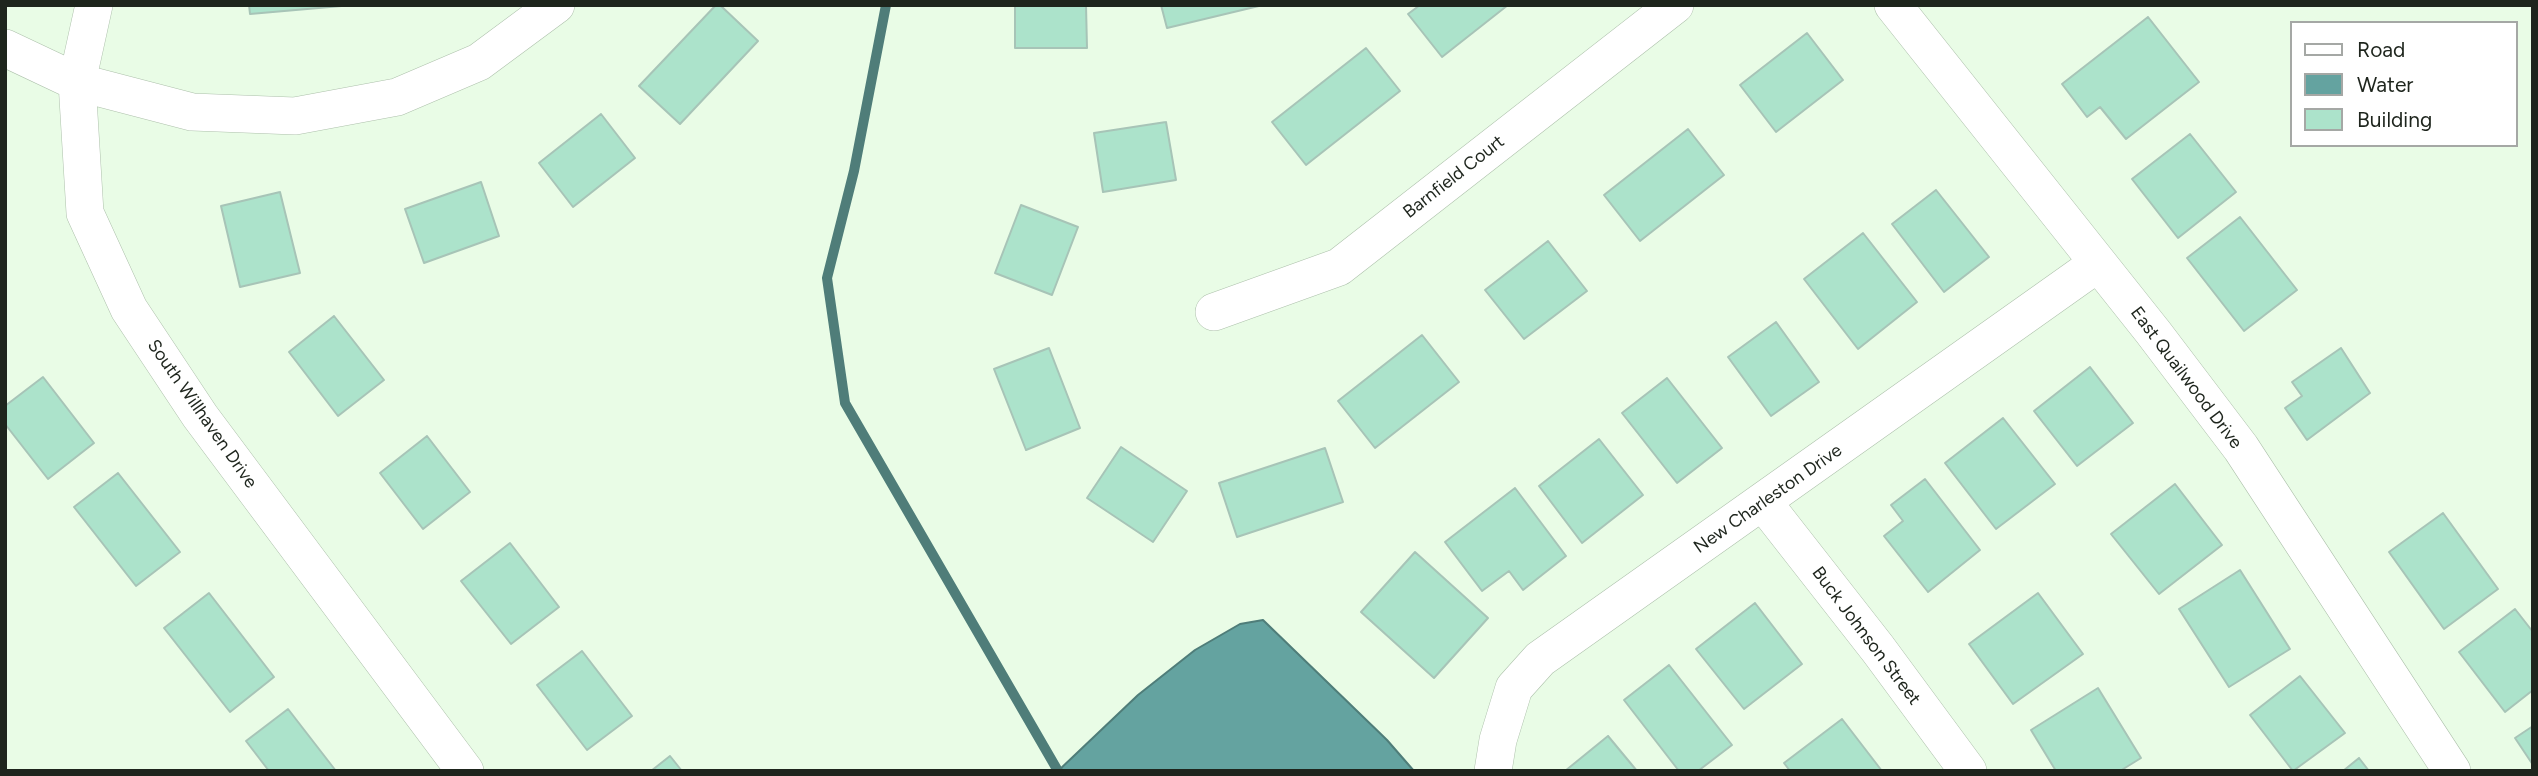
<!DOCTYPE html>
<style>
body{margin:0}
#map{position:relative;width:2538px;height:776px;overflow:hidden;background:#e9fce6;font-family:Figtree,sans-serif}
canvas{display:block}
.frame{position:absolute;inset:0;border:7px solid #1e251d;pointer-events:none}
.legend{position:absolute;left:2290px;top:21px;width:228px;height:126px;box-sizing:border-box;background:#fff;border:2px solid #a5a8a5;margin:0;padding:9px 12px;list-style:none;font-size:21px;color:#1e251d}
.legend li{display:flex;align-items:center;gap:14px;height:35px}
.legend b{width:35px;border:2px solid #a5a8a5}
</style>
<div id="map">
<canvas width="2538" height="776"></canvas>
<div class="frame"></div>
<ul class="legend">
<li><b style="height:9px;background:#fff"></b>Road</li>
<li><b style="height:19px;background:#64a3a0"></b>Water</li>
<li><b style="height:19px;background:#ace3cb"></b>Building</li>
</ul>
</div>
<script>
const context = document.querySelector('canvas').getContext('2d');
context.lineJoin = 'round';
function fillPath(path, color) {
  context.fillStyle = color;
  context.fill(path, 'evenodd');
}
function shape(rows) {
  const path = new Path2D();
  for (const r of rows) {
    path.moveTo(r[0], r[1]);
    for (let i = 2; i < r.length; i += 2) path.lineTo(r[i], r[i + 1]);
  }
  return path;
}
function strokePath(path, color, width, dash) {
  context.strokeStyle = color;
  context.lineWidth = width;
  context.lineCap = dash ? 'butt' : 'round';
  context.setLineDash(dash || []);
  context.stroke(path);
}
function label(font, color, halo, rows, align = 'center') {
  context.font = font + ' Figtree,sans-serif';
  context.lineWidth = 5;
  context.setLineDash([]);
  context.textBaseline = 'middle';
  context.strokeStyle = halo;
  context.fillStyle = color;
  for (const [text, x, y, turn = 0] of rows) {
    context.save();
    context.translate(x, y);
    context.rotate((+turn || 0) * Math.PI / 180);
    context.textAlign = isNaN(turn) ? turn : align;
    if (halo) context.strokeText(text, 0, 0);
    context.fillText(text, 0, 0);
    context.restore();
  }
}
const water = shape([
 [1263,620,1387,740,1414,771,1058,771,1138,695,1195,650,1240,624,1263,620]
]);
fillPath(water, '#64a3a0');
strokePath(water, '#4f7d79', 2);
strokePath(shape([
 [886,5,854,171,827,278,845,403,1058,771]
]), '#4f7d79', 10);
const building = shape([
 [249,5,353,5,250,14,249,5],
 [716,5,720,5,758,41,680,124,639,86,716,5],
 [1015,5,1086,5,1087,48,1015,48,1015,5],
 [1161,5,1263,5,1167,28,1161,5],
 [1420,5,1508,5,1442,57,1408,14,1420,5],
 [2148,17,2199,82,2126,139,2100,107,2087,117,2062,84,2148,17],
 [1807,33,1843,80,1776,132,1740,85,1807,33],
 [1366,48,1400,91,1306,165,1272,122,1366,48],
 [601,114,635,158,573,207,539,163,601,114],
 [1166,122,1176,180,1103,192,1094,133,1166,122],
 [1688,129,1724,175,1640,241,1604,195,1688,129],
 [2190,134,2236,192,2178,238,2132,179,2190,134],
 [481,182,499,236,424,263,405,209,481,182],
 [1936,190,1989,257,1944,292,1892,224,1936,190],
 [280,192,300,273,240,287,221,206,280,192],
 [1021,205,1078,227,1052,295,995,273,1021,205],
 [2240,217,2297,290,2244,331,2187,258,2240,217],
 [1863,233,1917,302,1858,349,1804,279,1863,233],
 [1548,241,1587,291,1524,339,1485,290,1548,241],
 [334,316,384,380,338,416,289,352,334,316],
 [1776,322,1819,382,1771,416,1728,357,1776,322],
 [1422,335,1459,382,1375,448,1338,401,1422,335],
 [1049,348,1080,428,1026,450,994,369,1049,348],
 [2341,348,2370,393,2307,440,2285,408,2302,396,2292,382,2341,348],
 [2090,367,2133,423,2077,466,2034,411,2090,367],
 [43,377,94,443,48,479,5,424,5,406,43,377],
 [1667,378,1722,448,1677,483,1622,413,1667,378],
 [2003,418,2055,484,1996,529,1945,463,2003,418],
 [427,436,470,492,423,529,380,473,427,436],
 [1599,439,1643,495,1582,543,1539,486,1599,439],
 [1121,447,1187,491,1153,542,1087,498,1121,447],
 [1325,448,1343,502,1237,537,1219,483,1325,448],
 [118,473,180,552,136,586,74,507,118,473],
 [1925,479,1980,550,1928,592,1884,536,1903,521,1891,505,1925,479],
 [2175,484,2222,545,2159,594,2111,534,2175,484],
 [1515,488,1566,556,1523,590,1509,571,1482,591,1445,542,1515,488],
 [2443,513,2498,589,2444,629,2389,552,2443,513],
 [510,543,559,607,511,644,461,581,510,543],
 [1415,552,1488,618,1434,678,1361,612,1415,552],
 [2240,570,2290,649,2229,687,2179,609,2240,570],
 [209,593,274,677,230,712,164,628,209,593],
 [2038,593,2083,654,2013,704,1969,644,2038,593],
 [1755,603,1802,664,1744,709,1696,649,1755,603],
 [2515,609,2533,632,2533,690,2505,712,2459,652,2515,609],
 [582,651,632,716,587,750,537,685,582,651],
 [1669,665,1732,745,1698,771,1679,771,1624,700,1669,665],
 [2300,676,2345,733,2293,771,2250,715,2300,676],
 [2098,688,2141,758,2120,771,2056,771,2031,730,2098,688],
 [288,709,336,771,269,771,246,741,288,709],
 [1842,719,1882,771,1790,771,1784,763,1842,719],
 [2533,726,2533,765,2515,738,2533,726],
 [1608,736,1637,771,1565,771,1608,736],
 [670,756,682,771,651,771,670,756],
 [2359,758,2369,771,2343,771,2359,758]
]);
fillPath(building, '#ace3cb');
strokePath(building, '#a7c4b7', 2);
const street = shape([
 [94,5,77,82,85,213,129,309,200,416,465,771],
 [1893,5,2153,332,2241,448,2452,771],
 [5,48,77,82,192,112,295,116,397,97,479,62,556,5],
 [1214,312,1339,267,1675,5],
 [1763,502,1878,649,1968,771],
 [1493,771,1498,740,1514,688,1540,659,2097,264]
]);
strokePath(street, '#adc0ab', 38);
strokePath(street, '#fff', 37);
label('18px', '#1e251d', '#fff', [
 ["Barnfield Court",1454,177,-38],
 ["East Quailwood Drive",2186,378,53],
 ["South Willhaven Drive",202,414,55],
 ["New Charleston Drive",1768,499,-35],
 ["Buck Johnson Street",1866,636,53]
]);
</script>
